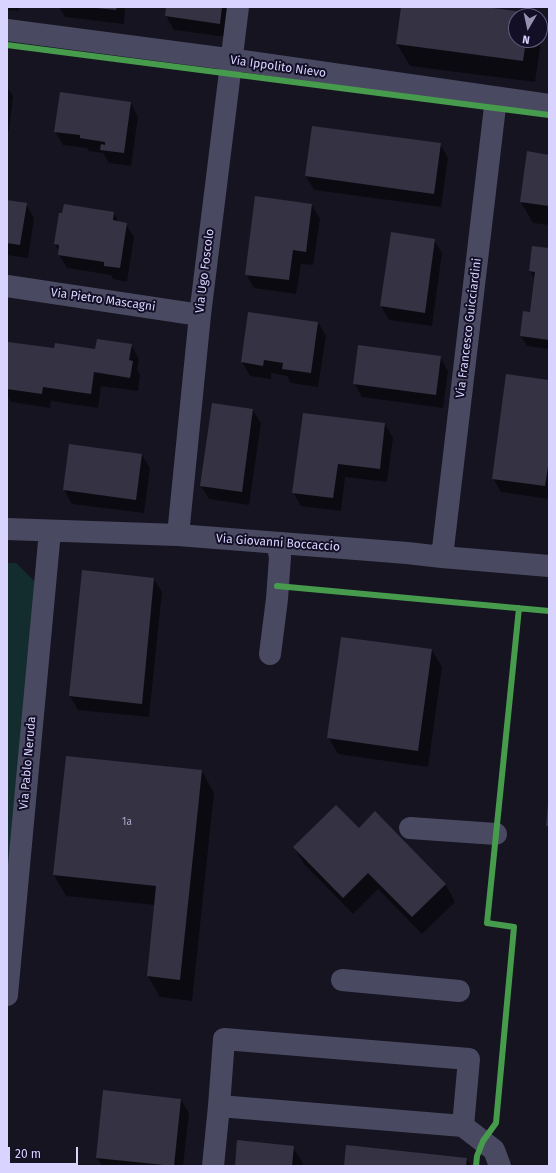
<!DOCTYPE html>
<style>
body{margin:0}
#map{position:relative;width:556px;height:1173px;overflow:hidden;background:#161421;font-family:"Fira Sans",sans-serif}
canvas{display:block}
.frame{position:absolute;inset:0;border:8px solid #d9d4ff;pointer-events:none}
.north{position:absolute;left:508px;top:8px;width:40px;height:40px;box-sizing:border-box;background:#130f26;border:1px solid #625e7d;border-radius:50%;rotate:189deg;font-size:11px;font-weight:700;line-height:16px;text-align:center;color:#d9d4ff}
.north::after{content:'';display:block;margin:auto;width:14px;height:18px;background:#9591b1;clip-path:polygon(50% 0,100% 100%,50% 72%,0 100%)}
.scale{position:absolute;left:8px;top:1147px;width:70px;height:18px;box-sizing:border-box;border:2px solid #d9d4ff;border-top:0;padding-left:5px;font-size:12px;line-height:14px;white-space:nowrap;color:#d9d4ff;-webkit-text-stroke:3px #130f26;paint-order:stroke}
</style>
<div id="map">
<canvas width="556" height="1173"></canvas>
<div class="frame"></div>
<div class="north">N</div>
<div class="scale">20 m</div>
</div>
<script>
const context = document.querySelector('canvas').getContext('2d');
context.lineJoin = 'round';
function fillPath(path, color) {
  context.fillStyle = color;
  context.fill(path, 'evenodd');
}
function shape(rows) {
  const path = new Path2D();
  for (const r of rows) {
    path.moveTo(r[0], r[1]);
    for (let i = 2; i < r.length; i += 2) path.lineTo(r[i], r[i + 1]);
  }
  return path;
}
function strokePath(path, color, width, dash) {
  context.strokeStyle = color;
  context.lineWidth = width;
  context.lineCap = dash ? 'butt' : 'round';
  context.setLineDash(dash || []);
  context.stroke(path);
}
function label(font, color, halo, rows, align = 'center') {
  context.font = font + ' "Fira Sans",sans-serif';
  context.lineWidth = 4;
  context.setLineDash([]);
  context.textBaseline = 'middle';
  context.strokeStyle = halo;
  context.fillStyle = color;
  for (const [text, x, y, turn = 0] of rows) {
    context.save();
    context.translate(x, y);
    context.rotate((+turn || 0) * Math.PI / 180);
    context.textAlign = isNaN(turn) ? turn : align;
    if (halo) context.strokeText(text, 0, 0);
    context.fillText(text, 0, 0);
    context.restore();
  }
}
fillPath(shape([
 [7,563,16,563,35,582,7,884]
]), '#132c2d');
fillPath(shape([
 [7,7,19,7,19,11,7,10],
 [59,7,125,7,124,24,65,17],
 [167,7,232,7,227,37,174,30,166,16],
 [402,7,479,7,529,14,531,16,516,16,516,40,540,40,540,32,542,35,535,82,410,66,397,44],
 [7,87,13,96,9,131,7,131],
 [131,103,138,117,131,166,109,163,103,153,89,151,87,148,63,145,55,131],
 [313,127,440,144,448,158,441,207,314,190,306,176],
 [549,156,549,225,533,223,521,202],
 [7,201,26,204,34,218,28,258,7,255],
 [312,205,320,219,313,265,301,264,296,294,254,288,246,274],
 [113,212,119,223,126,224,134,237,127,282,113,279,111,275,67,268,59,255,59,251,55,244],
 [391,234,434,240,442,253,432,326,389,320,381,306],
 [549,249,549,349,527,346,521,336,524,312,531,313,535,280,530,271],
 [249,313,318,322,326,336,318,387,291,383,287,376,271,373,271,379,250,376,242,362],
 [131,345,139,359,137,370,140,375,138,391,101,386,98,408,51,401,50,408,11,402,7,396,7,358,55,349,96,350],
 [440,357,448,371,443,408,362,397,354,383],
 [549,381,549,499,501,492,493,478],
 [253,410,261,423,249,505,209,499,201,486],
 [385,424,393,438,387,482,345,477,341,511,301,506,293,492],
 [142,455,150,468,144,513,72,504,64,490],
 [82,572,154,579,162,592,149,717,78,710,70,696],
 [432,650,442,667,428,767,338,754,328,737],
 [202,771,214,793,192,1001,160,997,148,976,155,905,66,896,54,875],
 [375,813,446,885,455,902,422,934,378,889,353,914,304,864,294,847,359,829],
 [181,1100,189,1113,183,1166,102,1166,97,1158],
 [293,1147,303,1164,303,1166,236,1166],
 [466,1158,471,1166,345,1166]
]), '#0007');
fillPath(shape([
 [96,7,117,7,116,10,96,8],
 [166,7,222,7,220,24,165,16],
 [401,7,486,7,530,13,530,16,516,16,516,40,526,40,523,61,396,44],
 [60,92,131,102,124,153,100,150,101,144,105,145,105,142,80,138,80,135,54,132],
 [312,126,441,143,434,194,305,176],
 [527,151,549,155,549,206,520,202],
 [255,196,312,204,306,252,293,250,289,280,245,275],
 [7,200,27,203,20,245,7,243],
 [64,204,114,212,113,220,127,223,120,268,104,266,104,262,58,255,59,245,54,244,59,213,62,213],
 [391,232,435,239,425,313,380,306],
 [532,246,549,248,549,340,520,336,523,311,530,312,535,272,529,271],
 [248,312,318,322,311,373,282,369,283,363,264,360,263,366,241,362],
 [97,339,132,344,129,360,133,361,130,378,94,372,91,394,43,387,42,394,7,389,7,351,8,342,54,348,55,343,95,349],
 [358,345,441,356,436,395,353,384],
 [506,374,549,380,549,460,545,486,492,479],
 [212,403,253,409,242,492,200,486],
 [303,413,385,423,380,469,338,464,333,498,292,493],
 [69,444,142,454,136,500,63,490],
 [82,570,154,578,142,704,69,696],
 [341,637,432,649,418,751,327,738],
 [66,756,202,770,180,980,147,976,156,886,53,875],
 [548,804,549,804,549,826,546,826],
 [336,805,359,828,375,811,446,884,412,917,368,873,343,898,293,847],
 [103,1090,181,1099,174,1166,96,1158],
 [237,1140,294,1146,292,1166,235,1166],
 [346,1145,467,1158,466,1166,344,1166]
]), '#343243');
strokePath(shape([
 [7,30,250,62,549,105],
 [7,286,200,315],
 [7,529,178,535,407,553,442,557,549,566],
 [178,535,200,315,238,7],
 [442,557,496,98],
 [270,654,277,599,280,557,277,543],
 [410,828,496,834],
 [342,980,459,991],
 [7,995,50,531],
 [463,1126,469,1059,224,1039,219,1106,463,1126,494,1150,500,1166],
 [213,1166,219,1106]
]), '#4a4962', 22);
strokePath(shape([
 [7,45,549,115],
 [277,586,549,611],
 [476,1166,477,1156,483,1141,496,1123,514,927,487,923,519,608]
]), '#469c4c', 6);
label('10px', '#b0acd0', null, [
 ["1a",127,822]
]);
label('12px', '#d9d4ff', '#130f26', [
 ["Via Ippolito Nievo",278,67,8],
 ["Via Ugo Foscolo",205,271,-83],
 ["Via Pietro Mascagni",103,300,8],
 ["Via Francesco Guicciardini",469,328,-83],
 ["Via Giovanni Boccaccio",278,543,4],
 ["Via Pablo Neruda",28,763,-85]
]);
</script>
